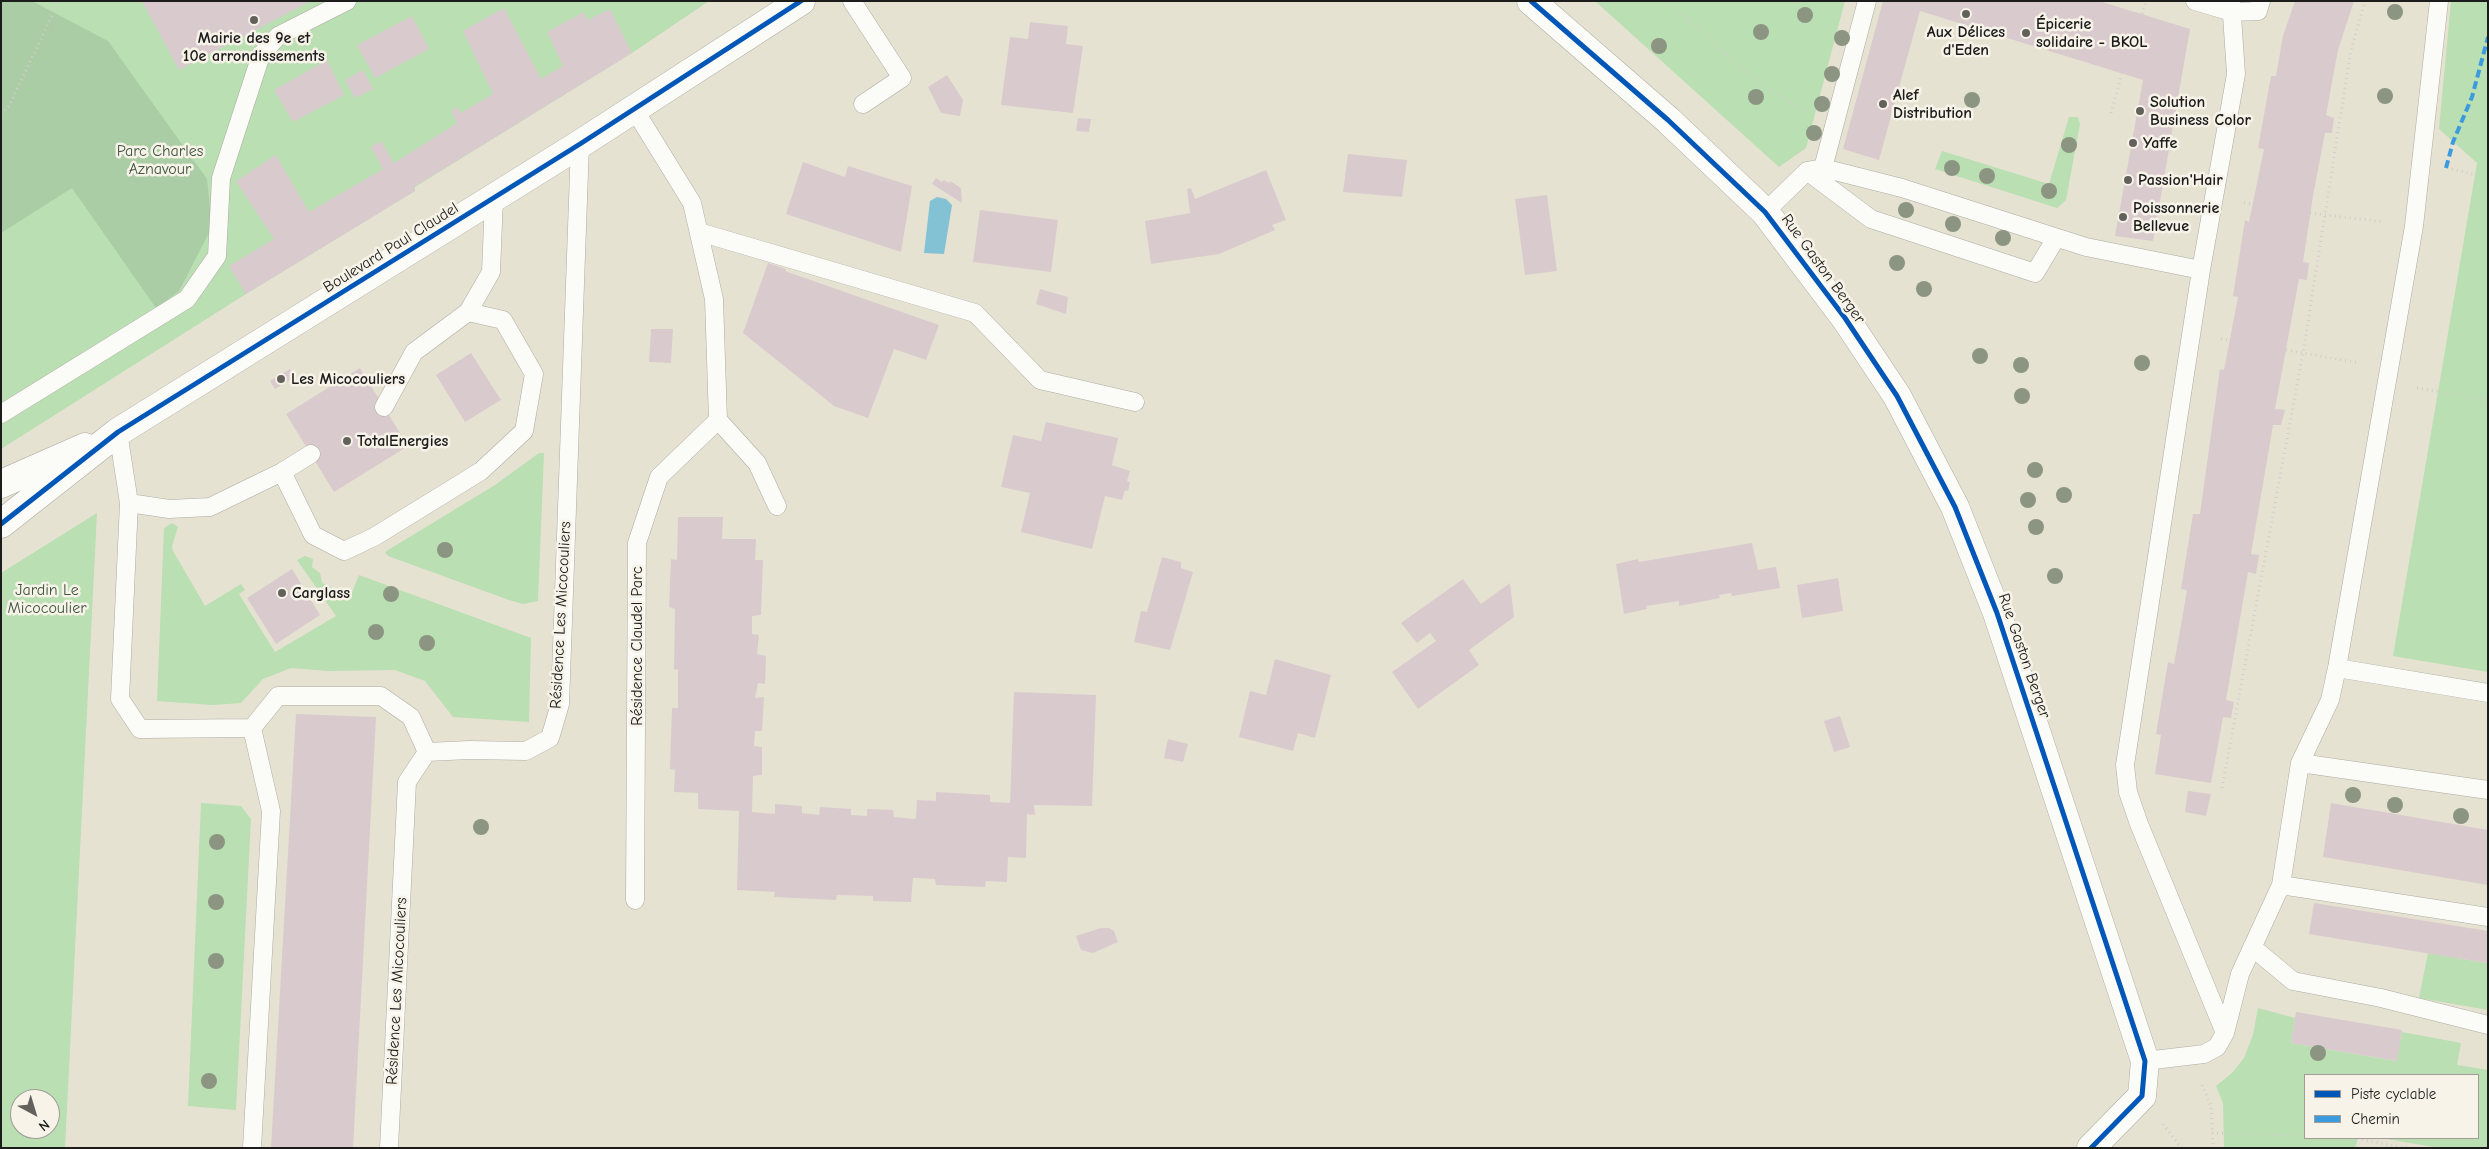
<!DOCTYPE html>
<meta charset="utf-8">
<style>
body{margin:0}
#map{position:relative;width:2489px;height:1149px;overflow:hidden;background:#e6e2d2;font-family:"Comic Neue",sans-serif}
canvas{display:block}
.frame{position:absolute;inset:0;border:2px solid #1c1c1c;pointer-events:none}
.legend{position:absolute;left:2304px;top:1074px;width:175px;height:65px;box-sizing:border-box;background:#f7f3e8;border:1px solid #9f9d96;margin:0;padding:6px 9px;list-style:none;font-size:15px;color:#1c1c1c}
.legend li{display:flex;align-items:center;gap:10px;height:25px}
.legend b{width:25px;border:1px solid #9f9d96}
.north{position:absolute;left:10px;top:1089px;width:50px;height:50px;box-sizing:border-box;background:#f7f3e8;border:1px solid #9f9d96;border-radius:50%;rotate:141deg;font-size:14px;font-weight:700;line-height:20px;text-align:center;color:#1c1c1c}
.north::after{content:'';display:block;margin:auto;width:18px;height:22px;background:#63615c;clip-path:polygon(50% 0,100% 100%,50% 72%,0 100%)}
</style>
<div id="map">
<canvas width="2489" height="1149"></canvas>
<div class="frame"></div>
<ul class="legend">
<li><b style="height:6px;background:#0057b8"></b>Piste cyclable</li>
<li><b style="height:6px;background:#3c9bdf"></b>Chemin</li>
</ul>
<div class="north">N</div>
</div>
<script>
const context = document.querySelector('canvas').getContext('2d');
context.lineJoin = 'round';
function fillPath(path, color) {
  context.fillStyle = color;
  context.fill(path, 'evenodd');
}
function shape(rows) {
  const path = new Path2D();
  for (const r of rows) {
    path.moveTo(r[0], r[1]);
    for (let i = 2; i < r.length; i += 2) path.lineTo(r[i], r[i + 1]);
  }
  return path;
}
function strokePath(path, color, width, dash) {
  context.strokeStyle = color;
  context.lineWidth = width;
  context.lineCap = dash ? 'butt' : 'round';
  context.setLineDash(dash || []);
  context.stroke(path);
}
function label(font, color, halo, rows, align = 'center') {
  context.font = font + ' "Comic Neue",sans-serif';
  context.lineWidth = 5;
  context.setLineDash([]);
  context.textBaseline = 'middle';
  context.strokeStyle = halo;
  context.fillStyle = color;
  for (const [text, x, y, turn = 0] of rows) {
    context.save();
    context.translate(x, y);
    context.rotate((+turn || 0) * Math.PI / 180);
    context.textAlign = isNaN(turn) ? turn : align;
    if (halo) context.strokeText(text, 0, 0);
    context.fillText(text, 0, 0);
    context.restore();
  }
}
fillPath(shape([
 [1,1,709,1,632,53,415,187,415,191,246,294,1,449],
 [1595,1,1845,1,1806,148,1779,167],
 [2451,1,2488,1,2488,672,2393,656,2477,163,2439,129],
 [2069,117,2078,117,2080,124,2066,200,2057,208,1935,169,1942,151,2049,184],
 [539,453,544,453,538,601,523,604,509,600,388,556,385,552,495,485],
 [97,513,65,1148,1,1148,1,573],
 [20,1099,50,1099,50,1129,20,1129],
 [172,523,178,527,172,546,173,551,205,606,241,584,245,590,239,594,275,652,336,616,297,560,305,556,313,559,312,567,320,573,322,583,351,595,359,575,531,638,529,722,453,717,425,681,395,670,328,671,291,668,263,679,241,703,213,705,157,701,164,528],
 [201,803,241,806,251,819,236,1110,188,1106],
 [2428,953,2486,963,2488,957,2488,1010,2419,998],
 [2258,1008,2295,1018,2291,1043,2396,1061,2402,1032,2461,1043,2457,1065,2488,1070,2488,1148,2440,1148,2381,1138,2478,1138,2478,1075,2305,1075,2305,1138,2358,1138,2355,1148,2224,1148,2223,1103,2216,1086,2232,1073,2244,1058,2253,1035]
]), '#b9dfb2');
fillPath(shape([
 [1,1,32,1,108,41,207,179,212,227,179,291,156,308,72,188,1,233]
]), '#aacda5');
fillPath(shape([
 [937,197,946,199,952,205,944,254,924,253,930,201]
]), '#83c1d5');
fillPath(shape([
 [142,1,311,1,179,70],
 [1883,1,2099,1,2190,29,2153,241,2115,236,2143,80,1920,11,1879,160,1843,149],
 [2295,1,2354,1,2338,50,2326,115,2334,118,2332,133,2325,133,2313,196,2303,262,2309,263,2307,280,2299,279,2275,409,2285,410,2281,425,2273,425,2251,554,2259,555,2256,574,2248,572,2226,700,2234,702,2231,718,2223,717,2211,783,2155,774,2161,735,2156,734,2168,662,2174,664,2181,625,2187,590,2181,589,2193,514,2200,514,2220,369,2224,370,2238,297,2233,296,2245,220,2249,222,2264,149,2258,148,2271,76,2276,76,2283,36],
 [504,8,541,79,563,66,547,32,584,12,587,20,610,9,632,53,414,187,415,191,246,294,229,266,274,239,236,181,276,155,309,212,383,169,371,147,381,141,394,163,457,123,451,111,458,107,461,113,493,94,463,31],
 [412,16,429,49,375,78,357,45],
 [1030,22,1068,26,1066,44,1083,46,1073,113,1001,105,1010,37,1028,39],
 [327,60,344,95,293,122,274,90],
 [363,70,373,89,355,98,345,80],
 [947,75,963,100,960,116,941,113,928,87],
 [1078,118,1091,119,1089,132,1076,131],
 [1348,154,1407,160,1402,197,1343,192],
 [803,162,845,177,848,166,912,186,901,252,786,214],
 [1266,170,1286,220,1272,225,1275,230,1219,254,1151,264,1145,221,1190,213,1187,189,1191,188,1195,199],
 [936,178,942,182,944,180,949,183,950,181,961,188,962,203,932,184],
 [1547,195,1557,271,1525,275,1515,199],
 [980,210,1058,220,1051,272,973,262],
 [768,263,786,269,785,271,939,325,926,360,894,349,868,418,834,406,743,333],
 [1040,289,1068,297,1066,314,1036,304],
 [651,329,673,329,671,363,649,362],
 [471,353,501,400,465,422,436,375],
 [360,368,408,446,334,492,286,414],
 [290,369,295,377,275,389,270,381],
 [1046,422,1118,438,1112,465,1130,471,1127,481,1130,482,1128,491,1125,490,1122,500,1105,496,1092,549,1021,532,1030,493,1001,487,1013,435,1041,441],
 [678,517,723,517,722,539,756,539,755,560,763,560,761,615,752,616,752,634,759,635,757,654,766,656,765,684,758,683,755,698,764,697,762,731,755,731,754,746,762,747,762,775,753,776,752,812,775,814,775,804,802,806,802,813,819,815,820,807,851,809,851,815,867,816,867,809,893,810,894,817,914,819,916,818,917,800,936,801,936,792,990,795,990,802,1010,803,1014,692,1096,695,1092,806,1034,805,1035,815,1027,814,1026,858,1008,857,1007,882,986,881,985,887,936,885,935,879,913,878,911,902,873,901,873,896,837,895,836,900,774,897,775,892,737,890,739,811,698,809,698,793,674,792,675,770,670,769,672,708,678,708,678,669,674,670,675,609,669,607,671,559,677,560],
 [1752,543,1758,570,1776,567,1780,588,1732,596,1731,593,1719,595,1720,598,1679,606,1679,601,1646,606,1647,609,1624,614,1616,564,1638,559,1639,562],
 [1162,557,1181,562,1181,568,1193,572,1170,650,1134,642,1141,611,1147,612],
 [292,569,320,615,276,644,247,598],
 [1838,578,1843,611,1802,618,1797,585],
 [1463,579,1481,604,1510,583,1514,617,1469,650,1479,665,1418,709,1392,672,1436,641,1430,633,1417,643,1401,623],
 [1275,659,1331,675,1315,738,1298,733,1293,751,1239,737,1250,691,1266,695],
 [296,714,376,717,353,1148,271,1148],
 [1840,716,1850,747,1834,752,1824,721],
 [1168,739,1188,744,1183,762,1164,758],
 [2188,791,2211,794,2206,816,2185,812],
 [2331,803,2488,830,2488,885,2323,857],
 [2314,903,2488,931,2487,963,2309,934],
 [1101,928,1109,928,1114,931,1118,942,1093,953,1081,950,1076,936],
 [2296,1012,2402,1030,2397,1061,2291,1043]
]), '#d9cbcd');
const service = shape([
 [852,1,902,78,863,104],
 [2195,1,2232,12,2258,11,2261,1],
 [2439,1,2414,226,2337,668,2330,700,2300,763,2281,885,2488,917],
 [634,109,692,203,714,299,718,420,757,463,777,506],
 [1823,168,1867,1],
 [1807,171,1871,219,2035,273,2056,238],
 [1765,212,1807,171,1823,168,1902,188,2086,247,2201,270],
 [699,232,975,313,1040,380,1135,402],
 [384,407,414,352,468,312,491,272,494,198],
 [1,414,187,299,217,256,221,178,261,55,278,36,347,1],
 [118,432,129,503,120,699,140,729,252,728,278,696,381,696,411,717,427,752],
 [282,472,313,535,344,551,374,537,481,471,524,431,534,374,503,320,468,312],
 [129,503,169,509,210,507,282,472,311,454],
 [2337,668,2488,693],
 [2300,763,2488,790],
 [635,900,637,543,659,477,718,420],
 [2252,947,2293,981,2381,998,2488,1025],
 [2225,1033,2139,824,2128,792,2125,765,2201,270,2236,74,2231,1],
 [2145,1061,2204,1054,2217,1047,2225,1033,2240,974,2281,885],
 [252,1148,271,811,252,728],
 [389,1148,407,782,427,752,469,750,526,751,550,738,560,704,580,144]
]);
const minor = shape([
 [1531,1,1668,120,1765,212,1845,318,1897,396,1955,507,1997,613,2145,1061,2142,1096,2091,1148],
 [1,484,85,447],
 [1,524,118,432,580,144,801,1]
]);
strokePath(service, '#adaba1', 19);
strokePath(minor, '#adaba1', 29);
strokePath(shape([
 [1667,1,1762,86,1807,112],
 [2142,14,2146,1],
 [2111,113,2122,74],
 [1,114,9,106,59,1],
 [2452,169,2476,175],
 [2244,203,2253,204],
 [2310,213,2384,222],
 [2221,339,2230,340],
 [2286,350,2359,363],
 [2417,388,2488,400],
 [2222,788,2303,353,2351,50,2365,1],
 [1,1080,11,1080],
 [2202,1085,2211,1106,2213,1148],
 [2163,1124,2181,1148],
 [2212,1133,2305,1136],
 [2352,1138,2407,1148]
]), '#d0ceca', 3, [1, 4]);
strokePath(service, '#fbfbf8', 18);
strokePath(minor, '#fbfbf8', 28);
strokePath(shape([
 [2446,168,2453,142,2472,97,2488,37]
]), '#3c9bdf', 4, [8, 4]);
strokePath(shape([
 [1531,1,1668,120,1765,212,1845,318,1897,396,1955,507,1997,613,2145,1061,2142,1096,2091,1148],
 [1,524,118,432,580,144,801,1]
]), '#0057b8', 5);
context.fillStyle = '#8b9582';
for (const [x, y] of [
 [2395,12],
 [1805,15],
 [1761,32],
 [1842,38],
 [1659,46],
 [1832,74],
 [2385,96],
 [1756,97],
 [1972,100],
 [1822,104],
 [1814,133],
 [2069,145],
 [1952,168],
 [1987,176],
 [2049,191],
 [1906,210],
 [1953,224],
 [2003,238],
 [1897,263],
 [1924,289],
 [1980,356],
 [2142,363],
 [2021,365],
 [2022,396],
 [2035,470],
 [2064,495],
 [2028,500],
 [2036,527],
 [445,550],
 [2055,576],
 [391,594],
 [376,632],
 [427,643],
 [2353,795],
 [2395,805],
 [2461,816],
 [481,827],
 [217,842],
 [216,902],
 [216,961],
 [2318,1053],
 [209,1081]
]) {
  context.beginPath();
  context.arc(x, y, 8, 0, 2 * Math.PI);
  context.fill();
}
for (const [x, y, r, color] of [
 [1966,14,5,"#63615c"],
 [254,20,5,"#63615c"],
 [2026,33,5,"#63615c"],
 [1883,104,5,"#63615c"],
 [2140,111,5,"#63615c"],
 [2133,143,5,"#63615c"],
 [2128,180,5,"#63615c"],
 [2123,217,5,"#63615c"],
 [281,379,5,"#63615c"],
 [347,441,5,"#63615c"],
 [282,593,5,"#63615c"]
]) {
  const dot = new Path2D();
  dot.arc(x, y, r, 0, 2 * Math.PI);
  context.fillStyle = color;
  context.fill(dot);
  strokePath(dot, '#f7f3e8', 2);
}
label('bold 16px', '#1c1c1c', '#f7f3e8', [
 ["Épicerie",2036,24],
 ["solidaire - BKOL",2036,42],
 ["Aux Délices",1966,32,"center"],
 ["d'Eden",1966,50,"center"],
 ["Mairie des 9e et",254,38,"center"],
 ["10e arrondissements",254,56,"center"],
 ["Alef",1893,95],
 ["Distribution",1893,113],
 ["Solution",2150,102],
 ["Business Color",2150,120],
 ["Yaffe",2143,143],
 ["Passion'Hair",2138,180],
 ["Poissonnerie",2133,208],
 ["Bellevue",2133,226],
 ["Les Micocouliers",291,379],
 ["TotalEnergies",357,441],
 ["Carglass",292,593]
], 'left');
label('16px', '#405641', '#f7f3e8', [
 ["Parc Charles",160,151],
 ["Aznavour",160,169],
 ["Jardin Le",47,590],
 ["Micocoulier",47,608]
]);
label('16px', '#1c1c1c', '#f7f3e8', [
 ["Boulevard Paul Claudel",391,248,-32],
 ["Rue Gaston Berger",1823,269,54],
 ["Résidence Les Micocouliers",561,615,-87],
 ["Résidence Claudel Parc",637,646,-90],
 ["Rue Gaston Berger",2024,656,71],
 ["Résidence Les Micocouliers",397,991,-87]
]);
</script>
